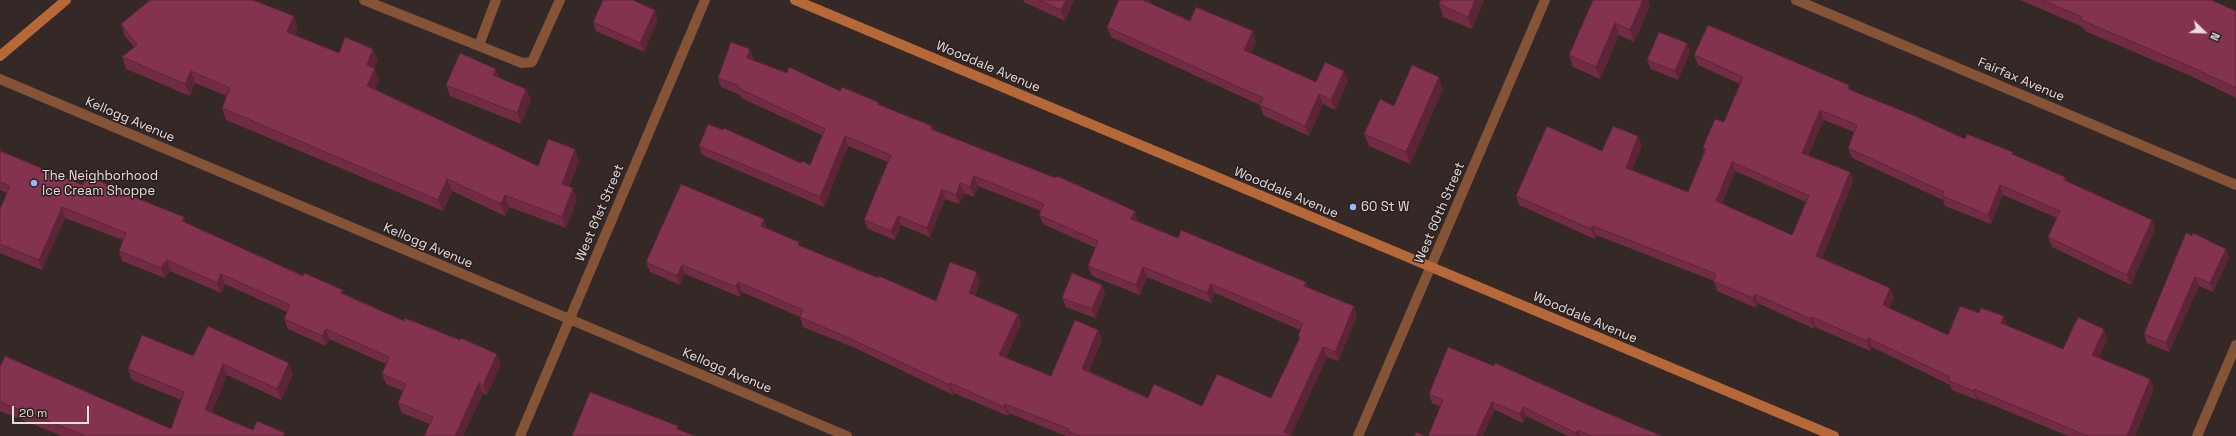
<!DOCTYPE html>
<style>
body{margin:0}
#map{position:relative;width:2236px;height:436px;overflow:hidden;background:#342927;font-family:"Space Grotesk",sans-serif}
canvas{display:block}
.north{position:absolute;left:2184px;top:12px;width:40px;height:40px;-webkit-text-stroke:3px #2a1f1e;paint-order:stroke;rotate:113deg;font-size:11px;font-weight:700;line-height:16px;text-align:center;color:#e5dedd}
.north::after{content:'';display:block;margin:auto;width:14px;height:18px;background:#e5dedd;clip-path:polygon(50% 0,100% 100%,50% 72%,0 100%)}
.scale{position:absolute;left:12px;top:406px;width:77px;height:18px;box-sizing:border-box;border:2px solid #e5dedd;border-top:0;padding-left:5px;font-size:12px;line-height:14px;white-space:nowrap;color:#e5dedd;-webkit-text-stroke:3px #2a1f1e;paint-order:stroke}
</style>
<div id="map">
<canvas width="2236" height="436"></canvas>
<div class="north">N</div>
<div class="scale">20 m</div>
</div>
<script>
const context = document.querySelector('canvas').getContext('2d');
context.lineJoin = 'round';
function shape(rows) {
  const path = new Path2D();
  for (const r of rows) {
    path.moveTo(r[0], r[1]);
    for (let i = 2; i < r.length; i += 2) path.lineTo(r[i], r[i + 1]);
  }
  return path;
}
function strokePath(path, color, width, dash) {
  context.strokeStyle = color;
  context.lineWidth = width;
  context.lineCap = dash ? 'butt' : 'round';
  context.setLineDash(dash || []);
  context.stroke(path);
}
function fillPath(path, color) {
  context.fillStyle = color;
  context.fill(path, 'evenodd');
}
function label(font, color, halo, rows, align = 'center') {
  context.font = font + ' "Space Grotesk",sans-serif';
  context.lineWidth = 3;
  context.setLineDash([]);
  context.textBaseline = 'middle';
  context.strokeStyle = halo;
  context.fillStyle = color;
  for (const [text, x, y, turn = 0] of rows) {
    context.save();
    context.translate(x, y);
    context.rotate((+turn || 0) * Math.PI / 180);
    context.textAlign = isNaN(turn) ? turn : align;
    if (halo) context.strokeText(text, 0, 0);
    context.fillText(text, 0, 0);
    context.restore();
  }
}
strokePath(shape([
 [364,0,522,63,532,62,560,0],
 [479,45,496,0]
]), '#855437', 10);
strokePath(shape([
 [1796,0,2236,185],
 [0,79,847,436],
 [520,436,705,0],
 [1358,436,1545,0],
 [2197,436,2236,345]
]), '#855437', 10);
strokePath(shape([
 [795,0,1834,436],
 [0,56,66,0]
]), '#b66838', 10);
fillPath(shape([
 [1023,0,1074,0,1065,21,1024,2],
 [1119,0,1150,0,1151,1,1150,3,1190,21,1256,41,1251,53,1316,82,1344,71,1348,81,1335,110,1323,104,1309,136,1263,115,1260,105,1111,37,1107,27],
 [1441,0,1484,0,1472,29,1443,17,1439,4],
 [1593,0,1648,0,1650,6,1634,42,1619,35,1600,79,1573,67,1569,55],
 [2020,0,2211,0,2236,11,2236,98,2193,77,2085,31,2083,27],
 [658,19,644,52,596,31,593,22],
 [121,24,298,28,295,35,339,53,373,49,378,61,374,69,379,80,375,89,538,166,575,149,579,161,569,187,577,200,566,228,509,207,505,216,452,191,443,211,226,120,222,108,227,96,195,83,190,96,126,69,122,57,134,47,125,36],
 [1687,43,1690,52,1678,80,1651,69,1647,60],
 [1694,55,1851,91,1965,139,2014,155,2065,177,2067,181,2152,220,2155,229,2131,285,2052,247,2048,237,2057,218,2003,195,1991,224,1945,206,1943,200,1852,158,1848,148,1854,132,1824,120,1808,155,1850,172,1853,182,1822,258,1890,288,1894,298,1889,308,1948,335,2007,326,2063,349,2104,329,2107,339,2099,358,2150,379,2154,389,2135,436,2068,436,1978,399,1977,400,1952,390,1950,385,1872,347,1870,351,1815,327,1814,329,1758,303,1756,308,1717,291,1714,281,1596,235,1595,239,1519,205,1516,196,1602,151,1642,146,1632,170,1688,192,1704,152,1703,147,1724,122,1740,84,1698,65],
 [1735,171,1806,202,1792,235,1722,204],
 [754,59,753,60,787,73,840,91,878,102,880,105,932,126,933,130,1138,220,1138,221,1178,238,1308,287,1357,316,1338,361,1327,357,1291,435,1293,436,1066,436,1009,413,1008,416,954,393,953,395,855,348,803,327,800,317,742,292,740,297,685,274,680,285,650,272,646,262,767,228,801,246,936,301,980,281,975,296,1018,314,1021,324,1006,358,1051,376,1098,330,1102,340,1089,371,1148,398,1202,406,1271,398,1299,339,1298,336,1300,330,1215,293,1211,303,1147,277,1140,295,1092,276,1088,266,1096,248,1043,224,1039,215,1041,211,978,186,974,197,964,193,959,204,945,199,930,237,901,225,895,240,868,229,864,220,888,162,848,146,824,207,702,155,699,146,810,165,822,135,741,98,740,95,721,87,718,78],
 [496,69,499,78,526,89,531,100,521,124,450,96,446,85],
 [1443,89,1410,164,1369,146,1364,134,1394,106],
 [0,148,1,152,83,185,130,193,131,196,184,217,186,223,501,364,487,395,483,393,463,436,424,436,430,424,402,413,398,403,403,391,386,384,382,374,386,364,329,339,326,346,288,329,284,319,287,312,225,284,221,293,170,271,165,278,122,261,119,251,123,240,65,218,42,270,0,253,0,209,7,193,0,190],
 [2186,233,2226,249,2229,258,2213,292,2199,286,2169,352,2147,343,2144,334],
 [1102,285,1105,294,1095,318,1066,307,1062,298],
 [193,356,293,374,281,400,227,375,212,413,253,430,286,436,62,436,0,411,0,365,171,429,181,400,132,380,128,369],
 [1429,394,1602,411,1662,436,1568,436,1526,416,1523,423,1495,410,1441,407,1432,403]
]), '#712c44');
fillPath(shape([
 [1066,0,1074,0,1065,21,1061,10],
 [1143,0,1150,0,1151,1,1146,11],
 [1475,0,1484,0,1472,29,1468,17],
 [1643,0,1648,0,1650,6,1634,42,1630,30],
 [655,10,658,19,644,52,640,43],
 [294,16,298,28,291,43,287,32],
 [1615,23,1619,35,1600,79,1596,67],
 [1253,31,1256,41,1248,60,1244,50],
 [1687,43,1690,52,1678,80,1675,71],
 [373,49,378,61,371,77,367,65],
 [750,49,754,59,750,68,747,58],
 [375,69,379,80,372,98,367,86],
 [496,69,500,80,493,75],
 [191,71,195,83,190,96,185,84],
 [1344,71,1348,81,1335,110,1331,100],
 [1439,77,1443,89,1410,164,1406,152],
 [1849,85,1853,95,1848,89],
 [526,89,531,100,521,124,517,113],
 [1319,94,1323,104,1309,136,1305,126],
 [1820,110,1824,120,1805,162,1802,153],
 [845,136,848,146,824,207,820,197],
 [1638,136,1642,146,1629,177,1626,168],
 [575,149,579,161,566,195,562,184],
 [1732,162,1735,171,1719,211,1716,201],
 [1850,172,1853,182,1819,265,1816,256],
 [974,176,978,186,974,197,970,187],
 [447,179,452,191,443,211,438,200],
 [960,183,964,193,959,204,956,195],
 [2000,185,2003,195,1991,224,1988,215],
 [573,188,577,200,566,228,562,217],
 [942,189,945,199,930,237,927,228],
 [505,195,509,207,505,216,501,204],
 [62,207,65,218,42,270,39,260],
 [1135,211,1138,220,1135,228,1131,219],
 [898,216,901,225,895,240,891,231],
 [184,217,188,227,182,221],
 [764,219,767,228,764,236,761,226],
 [2152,220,2155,229,2131,285,2127,275],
 [1593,226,1596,235,1595,239,1591,229],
 [2226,249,2229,258,2213,292,2210,283],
 [167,260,170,271,165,278,161,268],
 [682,265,685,274,680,285,677,276],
 [1143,267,1147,277,1140,295,1136,285],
 [977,272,980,281,972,302,969,293],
 [221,274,225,284,221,293,217,283],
 [2195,277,2199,286,2169,352,2166,343],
 [738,282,742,292,740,297,736,287],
 [1306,282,1310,291,1304,286],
 [1211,284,1215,293,1211,303,1207,293],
 [1102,285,1105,294,1095,318,1092,309],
 [1890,288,1894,298,1887,314,1883,305],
 [1755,294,1758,303,1756,308,1753,298],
 [1354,306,1357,316,1338,361,1335,352],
 [1018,314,1021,324,1003,365,999,355],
 [2004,316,2007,326,2001,323],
 [1812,317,1815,327,1814,329,1811,319],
 [326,329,329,339,326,346,322,336],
 [2104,329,2107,339,2096,365,2092,355],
 [1098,330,1102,340,1086,378,1082,369],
 [1868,338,1872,347,1870,351,1867,341],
 [1323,347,1327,357,1290,436,1284,432],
 [497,354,501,364,487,395,483,385],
 [289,363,293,374,281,400,277,389],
 [223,364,227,375,209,421,205,410],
 [2150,379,2154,389,2135,436,2127,436],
 [479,383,483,393,463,436,455,436],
 [950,383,954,393,953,395,950,385],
 [1974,389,1978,399,1977,400,1973,391],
 [1492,402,1495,410,1483,436,1476,436],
 [1005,404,1009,413,1008,416,1004,407],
 [1523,407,1526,416,1523,423,1520,414],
 [1578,430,1580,436,1577,436,1576,433]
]), '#5c2437');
const building = shape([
 [150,0,253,0,294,16,287,32,339,53,345,37,373,49,367,65,375,69,367,86,538,166,548,139,575,149,562,184,573,188,562,217,505,195,501,204,447,179,438,200,222,108,230,88,191,71,185,84,122,57,137,45,121,24,150,0],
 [603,0,633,0,655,10,640,43,593,22,603,0],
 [1039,0,1066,0,1061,10,1039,0],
 [1119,0,1143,0,1190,21,1196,7,1253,31,1244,50,1316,82,1325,62,1344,71,1331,100,1319,94,1305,126,1260,105,1263,98,1107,27,1119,0],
 [1441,0,1475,0,1468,17,1439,4,1441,0],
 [1593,0,1643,0,1630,30,1615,23,1596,67,1569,55,1593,0],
 [2042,0,2211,0,2236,11,2236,88,2189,66,2081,20,2082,17,2042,0],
 [1708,25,1849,85,1848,89,1915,116,1965,139,1967,134,2013,152,2012,154,2065,177,2064,180,2152,220,2127,275,2048,237,2060,211,2000,185,1988,215,1942,196,1944,192,1848,148,1857,125,1820,110,1802,153,1850,172,1816,256,1890,288,1883,305,1948,335,1960,306,1979,313,1981,308,2004,316,2001,323,2063,349,2078,317,2104,329,2092,355,2150,379,2127,436,2088,436,1974,389,1973,391,1948,380,1950,377,1868,338,1867,341,1812,317,1811,319,1755,294,1753,298,1713,281,1716,274,1593,226,1591,229,1516,196,1547,126,1602,151,1613,126,1638,136,1626,168,1688,192,1706,149,1703,147,1715,119,1724,122,1743,77,1694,55,1708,25],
 [1732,162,1809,196,1792,235,1716,201,1732,162],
 [1659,32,1687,43,1675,71,1647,60,1659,32],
 [731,42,750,49,747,58,787,73,789,67,840,91,842,87,878,102,877,104,932,126,931,129,1002,157,1056,178,1057,176,1135,211,1131,219,1178,238,1181,230,1306,282,1304,286,1354,306,1335,352,1323,347,1284,432,1293,436,1080,436,1068,431,1069,429,1005,404,1004,407,950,383,950,385,851,339,800,317,803,310,738,282,736,287,682,265,677,276,646,262,681,184,764,219,761,226,799,242,798,245,878,278,879,276,936,301,950,262,977,272,969,293,1018,314,999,355,1051,376,1075,320,1098,330,1082,369,1148,398,1154,384,1202,406,1217,374,1271,398,1300,337,1298,336,1303,323,1211,284,1207,293,1143,267,1136,285,1088,266,1098,241,1039,215,1044,204,974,176,970,187,960,183,956,195,942,189,927,228,898,216,891,231,864,220,891,155,845,136,820,197,699,146,708,124,723,130,724,128,801,163,802,161,810,165,825,129,738,88,739,86,718,78,731,42],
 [460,53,496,69,493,75,526,89,517,113,446,85,460,53],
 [1412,65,1439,77,1406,152,1364,134,1380,99,1394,106,1412,65],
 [0,151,83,185,86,176,130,193,129,195,184,217,182,221,303,276,304,273,343,290,341,293,404,321,405,318,460,340,461,338,497,354,483,385,479,383,455,436,424,436,433,417,398,403,406,384,382,374,389,357,326,329,322,336,284,319,290,305,221,274,217,283,167,260,161,268,119,251,126,233,62,207,39,260,0,244,0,209,10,186,0,182,0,151],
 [2186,233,2192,236,2193,233,2226,249,2210,283,2195,277,2166,343,2144,334,2186,233],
 [1072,273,1102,285,1092,309,1062,298,1072,273],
 [208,326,289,363,277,389,223,364,205,410,253,430,257,421,285,433,283,436,86,436,0,402,0,365,1,365,5,356,171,429,184,392,128,369,142,335,193,356,208,326],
 [1448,347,1494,366,1495,363,1602,411,1662,436,1591,436,1578,430,1576,433,1523,407,1520,414,1492,402,1476,436,1428,436,1443,400,1429,394,1448,347],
 [590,392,678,426,677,429,695,436,572,436,590,392],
 [1416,432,1425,436,1414,436,1416,432]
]);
fillPath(building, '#83334f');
strokePath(building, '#5c2437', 1);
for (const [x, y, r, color] of [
 [34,183,4,"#94b7fd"],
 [1353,207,4,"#94b7fd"]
]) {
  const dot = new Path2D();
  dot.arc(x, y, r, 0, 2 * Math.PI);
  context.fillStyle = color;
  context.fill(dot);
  strokePath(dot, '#2a1f1e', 1.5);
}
label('13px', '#e5dedd', '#2a1f1e', [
 ["Wooddale Avenue",988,67,23],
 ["Fairfax Avenue",2021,80,23],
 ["Kellogg Avenue",130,120,23],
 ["Wooddale Avenue",1286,193,23],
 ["West 61st Street",600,213,-67],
 ["West 60th Street",1440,213,-67],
 ["Kellogg Avenue",428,246,23],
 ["Wooddale Avenue",1585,318,23],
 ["Kellogg Avenue",727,371,23]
]);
label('13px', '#e5dedd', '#2a1f1e', [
 ["The Neighborhood",42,176],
 ["Ice Cream Shoppe",42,191],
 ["60 St W",1361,207]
], 'left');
</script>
